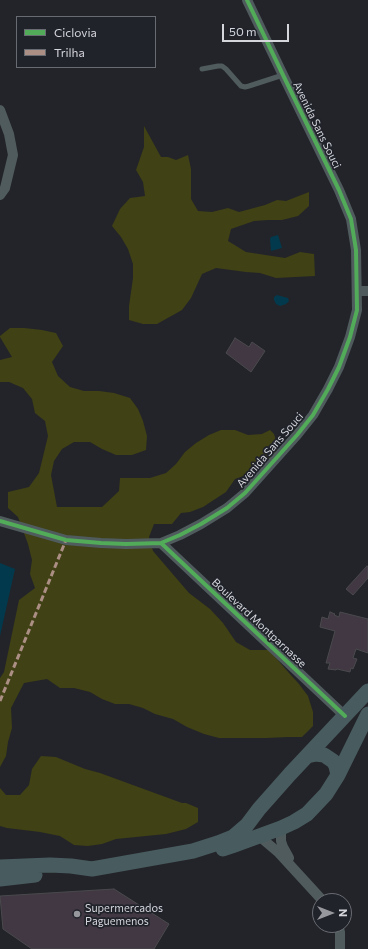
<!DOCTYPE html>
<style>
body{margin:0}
#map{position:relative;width:368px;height:949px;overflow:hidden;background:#232429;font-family:Commissioner,sans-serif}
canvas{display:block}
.legend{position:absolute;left:16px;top:16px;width:140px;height:52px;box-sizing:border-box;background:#21232b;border:1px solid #696b72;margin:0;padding:5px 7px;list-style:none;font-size:12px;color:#d5d6dc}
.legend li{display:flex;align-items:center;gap:8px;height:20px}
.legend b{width:20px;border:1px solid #696b72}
.north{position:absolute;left:312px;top:893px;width:40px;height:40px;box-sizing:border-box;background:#21232b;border:1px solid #696b72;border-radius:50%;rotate:90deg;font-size:11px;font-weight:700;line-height:16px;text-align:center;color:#d5d6dc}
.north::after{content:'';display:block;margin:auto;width:14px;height:18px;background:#97989d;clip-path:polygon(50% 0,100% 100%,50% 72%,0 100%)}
.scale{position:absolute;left:222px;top:24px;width:67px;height:18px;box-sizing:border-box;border:2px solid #d5d6dc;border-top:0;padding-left:5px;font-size:12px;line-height:14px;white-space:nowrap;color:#d5d6dc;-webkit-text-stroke:3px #21232b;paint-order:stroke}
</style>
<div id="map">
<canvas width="368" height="949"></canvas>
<ul class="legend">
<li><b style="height:5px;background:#51ab58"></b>Ciclovia</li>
<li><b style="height:5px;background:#ac8f84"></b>Trilha</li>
</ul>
<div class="north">N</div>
<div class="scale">50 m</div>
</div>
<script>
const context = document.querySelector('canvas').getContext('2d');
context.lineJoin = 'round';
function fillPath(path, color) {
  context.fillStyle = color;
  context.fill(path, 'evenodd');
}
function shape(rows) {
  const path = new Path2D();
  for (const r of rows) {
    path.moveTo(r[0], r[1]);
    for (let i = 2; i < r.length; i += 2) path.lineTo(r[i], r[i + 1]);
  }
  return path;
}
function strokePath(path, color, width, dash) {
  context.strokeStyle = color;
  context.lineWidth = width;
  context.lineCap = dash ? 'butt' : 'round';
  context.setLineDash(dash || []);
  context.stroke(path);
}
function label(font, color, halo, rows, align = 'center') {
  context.font = font + ' Commissioner,sans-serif';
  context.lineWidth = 3.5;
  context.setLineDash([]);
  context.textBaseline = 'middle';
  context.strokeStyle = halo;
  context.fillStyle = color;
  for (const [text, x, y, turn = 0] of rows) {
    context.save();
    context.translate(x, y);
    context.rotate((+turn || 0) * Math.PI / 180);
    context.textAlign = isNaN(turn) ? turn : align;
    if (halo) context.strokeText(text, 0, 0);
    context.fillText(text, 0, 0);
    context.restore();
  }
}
fillPath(shape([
 [144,126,161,157,168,157,176,160,188,155,191,169,191,199,198,211,212,212,228,208,239,212,265,205,277,200,286,201,309,192,309,206,298,216,282,220,268,220,254,221,231,229,228,241,246,252,285,258,300,252,314,254,315,276,276,278,260,273,246,272,216,268,202,274,191,298,182,310,157,324,143,324,129,320,129,306,133,278,133,264,128,249,121,237,112,226,120,209,130,198,145,196,143,182,136,170,144,147],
 [10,328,24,328,42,330,56,333,63,346,52,362,58,376,70,387,84,391,99,391,114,393,130,398,138,409,143,421,147,436,146,450,132,455,116,455,102,449,90,442,74,442,62,449,54,461,51,475,57,507,102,507,119,491,120,478,150,478,166,473,176,464,185,452,196,443,209,435,221,430,235,430,248,435,262,434,270,430,274,434,279,450,263,473,249,474,235,479,226,492,203,507,190,512,181,513,172,524,154,524,149,537,153,551,189,593,210,609,223,623,236,642,250,650,269,650,289,673,299,684,308,696,313,712,313,726,302,737,288,737,266,738,219,738,204,734,187,727,173,719,155,714,143,708,129,704,115,704,102,699,90,692,74,688,60,688,47,679,24,683,11,708,12,728,8,742,6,756,0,767,0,678,4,672,19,600,35,588,30,574,32,560,28,544,18,517,8,508,8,492,29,487,39,473,48,436,45,421,35,413,32,399,23,388,9,382,0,382,0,360,12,357,0,337,0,336],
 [41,756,56,757,85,769,100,773,182,803,186,803,198,808,198,822,186,829,166,834,116,839,102,844,88,846,74,845,60,836,40,832,7,828,0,826,0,788,6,795,20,795,29,785,32,769]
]), '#404115');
fillPath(shape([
 [278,235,282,248,271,251,270,239,271,237],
 [277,295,288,298,289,301,286,304,280,306,276,304,274,300,274,297],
 [0,563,15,569,0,636]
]), '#03394c');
const building = shape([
 [235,338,249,347,252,342,265,351,251,372,226,353,235,338],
 [367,566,368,567,368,578,353,595,346,589,367,566],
 [330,612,335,614,334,615,339,617,340,612,368,619,368,653,356,649,353,658,357,659,353,669,351,668,350,672,337,669,336,670,328,669,330,663,326,663,335,631,320,627,322,617,328,619,330,612],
 [114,889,169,924,154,949,32,949,3,929,0,896,114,889]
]);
fillPath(building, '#413844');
strokePath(building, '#4a4a4d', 1);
strokePath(shape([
 [202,69,218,66,222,66,226,69,241,86,245,87,249,86,283,75]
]), '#4f5b5d', 5);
strokePath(shape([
 [0,110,9,134,13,155,5,188,0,195],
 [357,291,368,291],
 [0,521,66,540,101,543,126,544,161,543,180,535,201,524,227,508,245,493,297,435,313,415,328,389,339,367,350,337,357,310,356,250,351,219,339,190,283,75,247,0],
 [161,543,345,716],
 [281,828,281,841,283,847,289,858],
 [259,836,279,853,323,901],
 [338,925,340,932,340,949]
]), '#4f5b5d', 10);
strokePath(shape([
 [307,756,316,754,324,755,333,761,336,766,338,775],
 [223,849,232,846,281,828,294,822,307,814,326,794,338,775,368,714],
 [0,867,50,865,71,866,92,869,193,851,218,843,233,837,247,825,259,809,290,774,368,691],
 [0,879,35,875]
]), '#485c5f', 15);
strokePath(shape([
 [0,701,66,540]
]), '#ac8f84', 3, [6, 3]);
strokePath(shape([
 [0,521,66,540,101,543,126,544,161,543,180,535,201,524,227,508,245,493,297,435,313,415,328,389,339,367,350,337,357,310,356,250,351,219,339,190,283,75,247,0],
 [161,543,345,716]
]), '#51ab58', 4);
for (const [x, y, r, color] of [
 [77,914,4,"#97989d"]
]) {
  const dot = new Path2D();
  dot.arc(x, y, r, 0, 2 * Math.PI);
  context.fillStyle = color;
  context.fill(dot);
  strokePath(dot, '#21232b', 1.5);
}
label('11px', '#d5d6dc', '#21232b', [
 ["Avenida Sans Souci",317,125,64],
 ["Avenida Sans Souci",270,450,-49],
 ["Boulevard Montparnasse",259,623,43]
]);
label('11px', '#d5d6dc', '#21232b', [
 ["Supermercados",85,908],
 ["Paguemenos",85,921]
], 'left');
</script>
